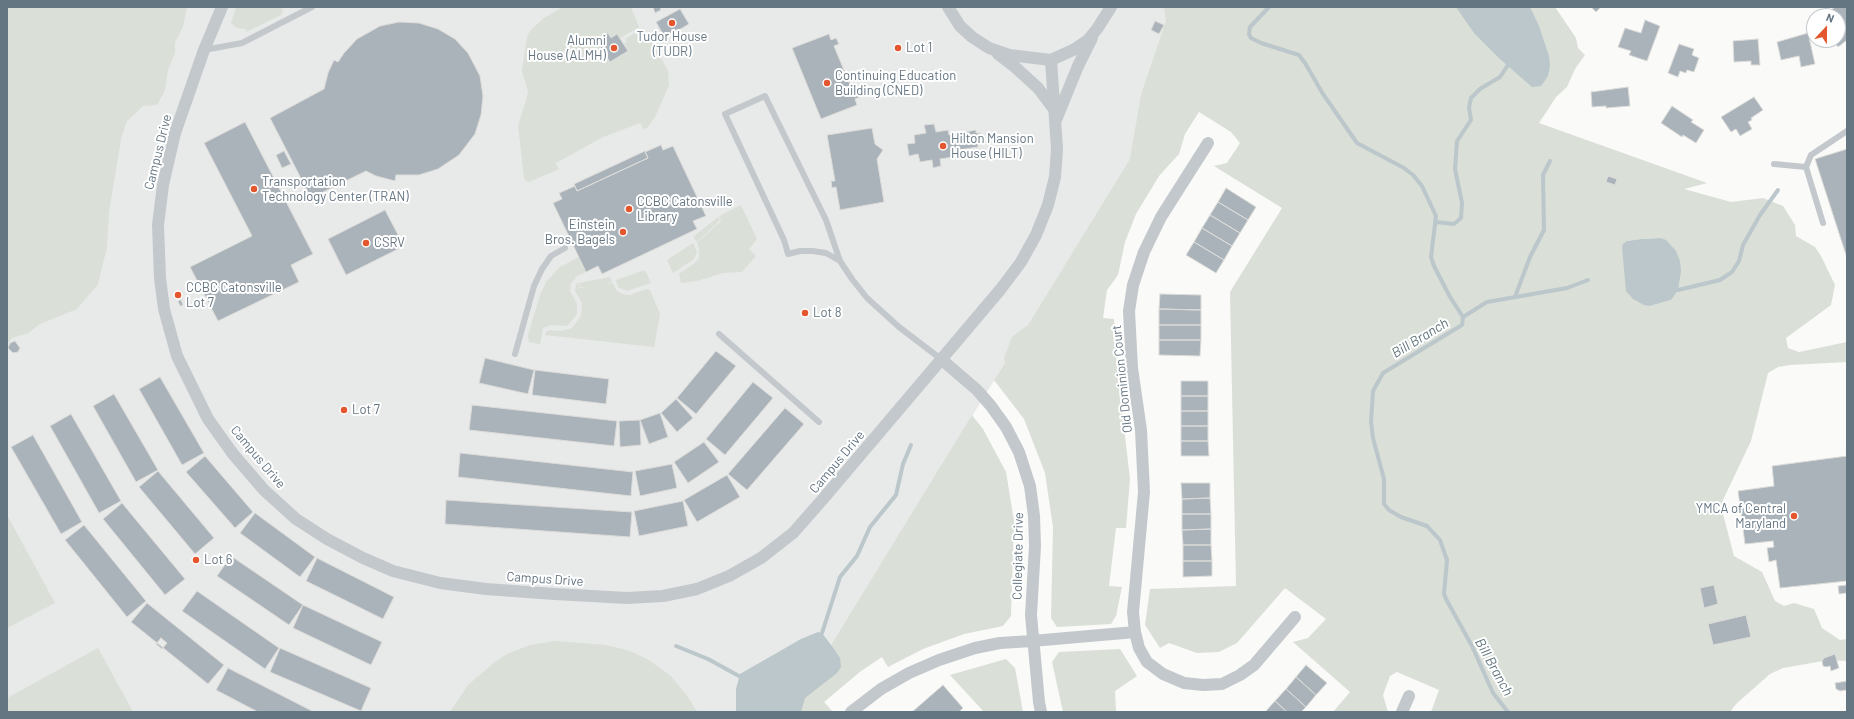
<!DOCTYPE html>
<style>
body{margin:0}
#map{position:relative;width:1854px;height:719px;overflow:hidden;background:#fafaf8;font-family:Barlow,sans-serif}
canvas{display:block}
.frame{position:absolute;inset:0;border:8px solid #657683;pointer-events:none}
.north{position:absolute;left:1806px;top:8px;width:40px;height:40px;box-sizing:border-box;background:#fff;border:1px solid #c1c8cd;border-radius:50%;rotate:22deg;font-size:11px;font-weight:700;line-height:16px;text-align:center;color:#657683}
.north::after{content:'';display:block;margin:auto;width:14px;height:18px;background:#e4572e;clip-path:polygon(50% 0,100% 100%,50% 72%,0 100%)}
</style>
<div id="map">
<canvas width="1854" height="719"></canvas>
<div class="frame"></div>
<div class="north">N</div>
</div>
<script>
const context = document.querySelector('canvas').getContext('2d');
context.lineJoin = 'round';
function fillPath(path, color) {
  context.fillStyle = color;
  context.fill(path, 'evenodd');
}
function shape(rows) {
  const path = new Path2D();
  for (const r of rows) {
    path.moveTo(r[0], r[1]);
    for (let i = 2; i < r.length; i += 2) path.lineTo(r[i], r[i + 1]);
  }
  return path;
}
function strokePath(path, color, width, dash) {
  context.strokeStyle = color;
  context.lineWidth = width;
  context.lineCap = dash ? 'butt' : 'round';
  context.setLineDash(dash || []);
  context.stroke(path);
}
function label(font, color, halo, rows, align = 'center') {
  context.font = font + ' Barlow,sans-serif';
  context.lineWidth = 4;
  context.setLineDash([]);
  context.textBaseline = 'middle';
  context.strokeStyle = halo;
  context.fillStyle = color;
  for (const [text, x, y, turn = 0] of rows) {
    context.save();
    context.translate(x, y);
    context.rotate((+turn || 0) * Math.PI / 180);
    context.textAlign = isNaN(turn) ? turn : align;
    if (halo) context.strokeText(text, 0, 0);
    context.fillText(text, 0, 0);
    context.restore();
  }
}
fillPath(shape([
 [7,7,1224,7,790,712,7,712]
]), '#e8e9e9');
fillPath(shape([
 [7,7,187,7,183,27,175,42,175,53,168,70,165,90,157,105,143,106,127,121,121,139,109,212,107,247,98,284,77,309,40,324,28,333,12,338,7,344],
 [236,7,269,7,270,8,281,7,283,10,281,15,246,32,246,29,237,28,231,23],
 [563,7,631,7,639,27,620,38,617,34,611,38,608,33,602,37,605,42,599,45,603,52,599,52,603,57,606,55,610,62,628,51,624,44,627,42,625,39,643,28,646,31,668,71,669,85,655,117,647,128,643,129,639,120,631,122,639,120,640,123,603,137,556,163,554,161,559,169,529,182,525,180,524,177,518,126,527,97,528,91,522,71,527,37,530,31,544,18],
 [1164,7,1555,7,1576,38,1578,48,1585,55,1575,69,1567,87,1556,97,1539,123,1707,183,1684,189,1731,202,1763,198,1783,206,1795,225,1796,236,1815,247,1821,256,1835,285,1831,305,1786,338,1788,348,1799,352,1847,342,1847,362,1790,365,1778,367,1768,373,1751,441,1722,502,1723,514,1734,556,1762,572,1775,601,1784,606,1794,603,1814,609,1822,628,1840,640,1847,639,1847,661,1829,660,1783,668,1770,674,1736,704,1730,712,1431,712,1439,690,1397,672,1390,676,1383,695,1388,712,1333,712,1350,692,1293,642,1308,638,1326,619,1285,588,1237,643,1219,652,1197,653,1169,643,1160,648,1145,625,1150,589,1236,586,1230,292,1282,208,1214,166,1227,163,1240,143,1231,132,1199,112,1185,134,1179,154,1159,176,1136,214,1125,242,1118,275,1107,290,1103,318,1114,319,1117,368,1130,479,1126,528,1116,528,1109,586,1122,587,1116,616,1111,624,1057,627,1051,618,1053,527,1045,473,1024,419,994,380,1005,363,1004,358,1012,337,1028,325,1130,159,1141,95,1166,21],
 [1660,238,1671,300,1650,306,1627,241,1641,239],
 [741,205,757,239,749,249,756,256,742,272,723,273,697,281,681,283,679,274,695,263,699,258,699,249,697,243,721,221,719,216],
 [718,217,720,220,697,242,693,237],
 [693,243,697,252,694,259,673,273,667,260],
 [579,257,586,272,575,277,576,278,571,283,570,291,577,304,577,314,567,326,551,325,543,328,540,344,529,342,528,335,540,295,546,282,560,267],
 [645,270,651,283,627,291,618,287,616,280],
 [610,277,612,282,606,284,613,283,616,290,622,294,630,295,646,289,650,290,660,314,654,347,545,335,546,332,550,330,562,331,572,328,581,316,582,303,575,291,576,284,578,283,580,288,586,287,580,287,579,283],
 [972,415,983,429,1006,472,1014,521,1011,616,1003,626,964,634,923,649,888,667,882,657,861,671,824,702,832,711,831,712,790,712],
 [7,515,55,603,7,628],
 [555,641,606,645,630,651,647,659,671,676,688,697,697,712,450,712,468,685,495,662,507,654,530,645],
 [98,648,133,712,7,712,7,698],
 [1120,649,1137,676,1115,691,1116,712,1063,712,1052,662,1059,652],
 [1006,659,1015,668,1023,712,984,712,950,675]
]), '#dadfd7');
fillPath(shape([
 [1456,7,1530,7,1539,26,1549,56,1550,66,1548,76,1541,86,1532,87,1500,59,1474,33],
 [1660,238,1666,240,1676,251,1680,261,1681,271,1678,290,1671,300,1650,306,1644,305,1633,299,1626,291,1622,247,1623,244,1627,241,1641,239],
 [818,632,822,633,834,649,840,658,841,667,837,673,805,698,801,712,736,712,736,689,740,674,801,639]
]), '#bbc7cb');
strokePath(shape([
 [1269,7,1250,27,1249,34,1251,38,1261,43,1299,55,1305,63,1323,94,1357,143,1404,168,1413,175,1422,186,1436,216,1431,257,1434,266,1450,297,1463,317,1462,325,1383,373,1373,391,1371,422,1373,438,1384,479,1384,504,1389,510,1401,517,1427,526,1440,540,1447,560,1444,594,1446,599,1472,646,1493,693,1508,712],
 [1436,222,1454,224,1461,218,1462,203,1455,169,1457,141,1471,120,1469,108,1471,98,1480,89,1500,77,1508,65],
 [1678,290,1720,280,1732,272,1739,261,1743,245,1760,215,1778,190],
 [1515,297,1530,257,1544,230,1543,175,1550,161],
 [1463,317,1487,302,1567,288,1588,280],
 [822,633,840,577,857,556,870,527,896,495,903,464,911,445],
 [676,646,708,659,739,676]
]), '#bbc7cb', 4);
const building = shape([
 [653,7,660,7,661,10,655,13,653,7],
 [1591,7,1601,7,1596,12,1591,7],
 [1835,7,1847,7,1847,40,1838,47,1833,40,1838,40,1838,22,1840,20,1832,9,1835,7],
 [680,9,689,24,665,38,656,22,680,9],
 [1645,20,1660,26,1647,61,1629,55,1631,51,1618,47,1625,28,1641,33,1645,20],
 [1155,21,1164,25,1159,34,1151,30,1155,21],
 [399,22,419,23,438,29,455,39,468,53,480,76,483,96,481,115,475,134,459,155,438,169,419,175,396,175,395,181,376,176,366,171,311,198,270,118,324,89,328,73,334,60,338,62,344,53,357,39,380,26,399,22],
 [608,33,611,38,617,34,628,51,610,62,599,45,605,42,602,37,608,33],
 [1808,33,1815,64,1801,67,1799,56,1781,60,1777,42,1808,33],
 [829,34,831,40,836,38,839,44,834,46,853,92,857,90,860,97,855,99,857,105,821,119,792,48,829,34],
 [1758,39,1760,65,1751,65,1751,61,1734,62,1733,41,1758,39],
 [1679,44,1694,49,1692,55,1699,58,1694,72,1687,70,1686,73,1680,71,1678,77,1668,73,1679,44],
 [1628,87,1630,106,1606,108,1606,106,1592,107,1591,92,1628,87],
 [1754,97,1763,110,1751,118,1752,120,1748,122,1752,129,1740,136,1736,129,1731,132,1721,117,1754,97],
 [1672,106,1693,120,1691,122,1704,130,1696,143,1683,135,1682,137,1661,123,1672,106],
 [245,122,313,254,291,265,299,282,218,321,190,267,252,236,204,143,245,122],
 [934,124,936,132,948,130,949,135,976,130,976,133,980,133,982,144,978,145,978,147,952,151,953,157,940,159,941,166,933,168,932,160,920,162,918,154,909,156,907,144,915,143,914,135,926,133,924,125,934,124],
 [872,128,875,144,883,150,877,159,884,202,840,210,836,187,832,188,831,181,835,181,827,135,872,128],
 [661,145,663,150,673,146,706,216,693,221,697,229,602,274,598,266,586,272,553,203,562,199,559,193,575,186,577,191,648,158,645,152,661,145],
 [1847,149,1847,258,1815,159,1847,149],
 [284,151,291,164,282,168,276,155,284,151],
 [645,151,648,158,577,191,574,184,645,151],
 [1608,176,1617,179,1615,185,1606,182,1608,176],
 [1226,188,1256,207,1248,220,1218,202,1226,188],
 [1218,202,1248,220,1240,233,1210,215,1218,202],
 [385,210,404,246,346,275,328,239,385,210],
 [1210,215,1240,233,1232,246,1202,228,1210,215],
 [1202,228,1232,246,1224,260,1194,242,1202,228],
 [1194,242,1224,260,1216,273,1186,255,1194,242],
 [1160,294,1201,295,1201,310,1159,309,1160,294],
 [181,300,183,305,180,306,178,301,181,300],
 [1159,309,1201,310,1201,325,1159,325,1159,309],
 [1159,325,1201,325,1201,340,1159,340,1159,325],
 [1159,340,1201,340,1200,356,1159,355,1159,340],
 [15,341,20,348,18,352,13,353,8,348,10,343,15,341],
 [716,351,736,366,696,414,677,398,716,351],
 [485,358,534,370,528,394,479,383,485,358],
 [535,370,609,379,606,404,532,395,535,370],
 [160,377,204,453,182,465,139,389,160,377],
 [1181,381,1208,381,1208,396,1181,396,1181,381],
 [753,382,773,398,725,455,706,439,753,382],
 [114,394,158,470,136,482,93,406,114,394],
 [1181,396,1208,396,1208,411,1181,411,1181,396],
 [676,399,693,418,677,432,661,413,676,399],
 [472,405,617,421,614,446,469,430,472,405],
 [785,408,804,424,747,490,728,474,785,408],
 [1181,411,1208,411,1208,426,1181,426,1181,411],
 [660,413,668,437,649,444,640,420,660,413],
 [71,414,121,501,99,513,50,426,71,414],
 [640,420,641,445,620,447,619,421,640,420],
 [1181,426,1208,426,1208,441,1181,441,1181,426],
 [33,435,82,522,61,534,11,447,33,435],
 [1181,441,1208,441,1209,456,1181,456,1181,441],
 [704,442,719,462,688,483,674,462,704,442],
 [460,453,633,472,631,496,458,477,460,453],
 [205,456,253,512,235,528,186,472,205,456],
 [1847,456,1847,581,1780,588,1776,560,1769,562,1767,548,1774,547,1773,541,1745,544,1738,491,1774,486,1772,466,1847,456],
 [672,464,677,488,640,496,635,471,672,464],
 [158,471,214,538,195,554,139,487,158,471],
 [727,475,740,497,697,522,684,500,727,475],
 [1181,483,1210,483,1210,498,1182,499,1181,483],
 [1210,498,1211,514,1182,514,1182,499,1210,498],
 [446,500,632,512,630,537,445,524,446,500],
 [683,501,688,526,639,536,634,511,683,501],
 [122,503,185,579,165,595,103,519,122,503],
 [255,513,315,557,300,577,240,533,255,513],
 [1182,514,1211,514,1211,529,1182,530,1182,514],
 [84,525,146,601,127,617,65,540,84,525],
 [1211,529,1211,545,1183,545,1182,530,1211,529],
 [1183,545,1211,545,1212,561,1183,561,1183,545],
 [231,556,303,605,289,625,217,576,231,556],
 [317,558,394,597,383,619,306,581,317,558],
 [1183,561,1212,561,1212,576,1183,577,1183,561],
 [1714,585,1718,604,1704,608,1700,588,1714,585],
 [1847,585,1847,593,1839,594,1838,586,1847,585],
 [197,591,279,648,265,669,182,611,197,591],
 [147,603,224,665,208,684,131,622,147,603],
 [303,605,382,642,371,665,293,628,303,605],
 [1746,615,1751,637,1713,645,1708,624,1746,615],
 [161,638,167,643,162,649,156,644,161,638],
 [280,648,371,688,361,711,270,672,280,648],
 [1835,654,1839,668,1831,671,1830,666,1826,667,1823,666,1822,661,1824,658,1835,654],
 [1306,665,1327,683,1316,695,1296,677,1306,665],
 [228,668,314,712,258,712,216,690,228,668],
 [1296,677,1316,695,1306,707,1286,689,1296,677],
 [1847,681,1847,690,1840,691,1836,689,1835,683,1847,681],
 [943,685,963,708,959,712,912,712,943,685],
 [1286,689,1306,707,1301,712,1287,712,1275,701,1286,689],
 [1275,701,1287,712,1265,712,1275,701]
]);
fillPath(building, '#aab3b9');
strokePath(building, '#dcdcda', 1);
strokePath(shape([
 [204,50,242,43,312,7],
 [1774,164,1806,167],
 [1823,223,1806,167,1811,155,1847,131],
 [840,261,826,253,812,251,800,251,788,254,784,240,725,114,765,96,826,220,840,261,852,279,867,298,899,327,941,359],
 [719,334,819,422],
 [515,354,534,286,542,269,551,256,565,248]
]), '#c3c8cc', 6);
strokePath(shape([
 [222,7,204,50,175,133,163,185,158,225,160,278,164,309,177,356,208,419,233,454,264,490,296,519,327,539,363,558,393,571,440,583,486,589,555,594,627,598,663,596,697,589,729,576,761,558,793,533,823,499,1000,290,1021,262,1036,235,1048,205,1055,177,1057,149,1051,60],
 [948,7,960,26,972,37,989,48,1009,55,1051,60,1075,49,1088,40,1097,29,1111,7],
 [998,54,1015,67,1038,88,1053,108],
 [1056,120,1078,66,1092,38],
 [1208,143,1161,217,1144,252,1133,285,1129,311,1132,368,1141,430,1144,492,1133,612,1135,632,1139,648,1147,662,1163,674,1184,683,1203,685,1222,684,1240,675,1254,665,1295,617],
 [941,359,977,390,991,406,1006,427,1019,452,1030,486,1034,516,1035,546,1031,615,1039,702,1041,712],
 [851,712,881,689,909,673,939,660,975,648,1000,643,1032,641,1135,632],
 [1402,712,1409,696]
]), '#c3c8cc', 12);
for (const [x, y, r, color] of [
 [672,23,4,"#e4572e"],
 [614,48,4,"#e4572e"],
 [898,48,4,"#e4572e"],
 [827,83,4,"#e4572e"],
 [943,146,4,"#e4572e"],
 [254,189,4,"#e4572e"],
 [629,209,4,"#e4572e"],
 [623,232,4,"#e4572e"],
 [366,243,4,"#e4572e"],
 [178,295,4,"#e4572e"],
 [805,313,4,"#e4572e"],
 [344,410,4,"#e4572e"],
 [1794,516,4,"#e4572e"],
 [196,560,4,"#e4572e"]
]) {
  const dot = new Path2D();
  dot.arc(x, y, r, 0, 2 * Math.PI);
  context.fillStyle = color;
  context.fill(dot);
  strokePath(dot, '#fff', 1.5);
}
label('13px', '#657683', '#fff', [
 ["Tudor House",672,37,"center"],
 ["(TUDR)",672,52,"center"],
 ["Alumni",606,41,"right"],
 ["House (ALMH)",606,56,"right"],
 ["Lot 1",906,48],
 ["Continuing Education",835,76],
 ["Building (CNED)",835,91],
 ["Hilton Mansion",951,139],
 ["House (HILT)",951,154],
 ["Transportation",262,182],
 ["Technology Center (TRAN)",262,197],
 ["CCBC Catonsville",637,202],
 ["Library",637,217],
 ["Einstein",615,225,"right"],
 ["Bros. Bagels",615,240,"right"],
 ["CSRV",374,243],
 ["CCBC Catonsville",186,288],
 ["Lot 7",186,303],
 ["Lot 8",813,313],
 ["Lot 7",352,410],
 ["YMCA of Central",1786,509,"right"],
 ["Maryland",1786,524,"right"],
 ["Lot 6",204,560]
], 'left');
label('13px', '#657683', '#fff', [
 ["Campus Drive",158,152,-76],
 ["Old Dominion Court",1122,379,-96],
 ["Campus Drive",258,457,50],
 ["Campus Drive",837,462,-50],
 ["Collegiate Drive",1018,556,-89],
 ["Campus Drive",545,579,4]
]);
label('italic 14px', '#60757c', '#fff', [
 ["Bill Branch",1420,338,-31],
 ["Bill Branch",1494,667,61]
]);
</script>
